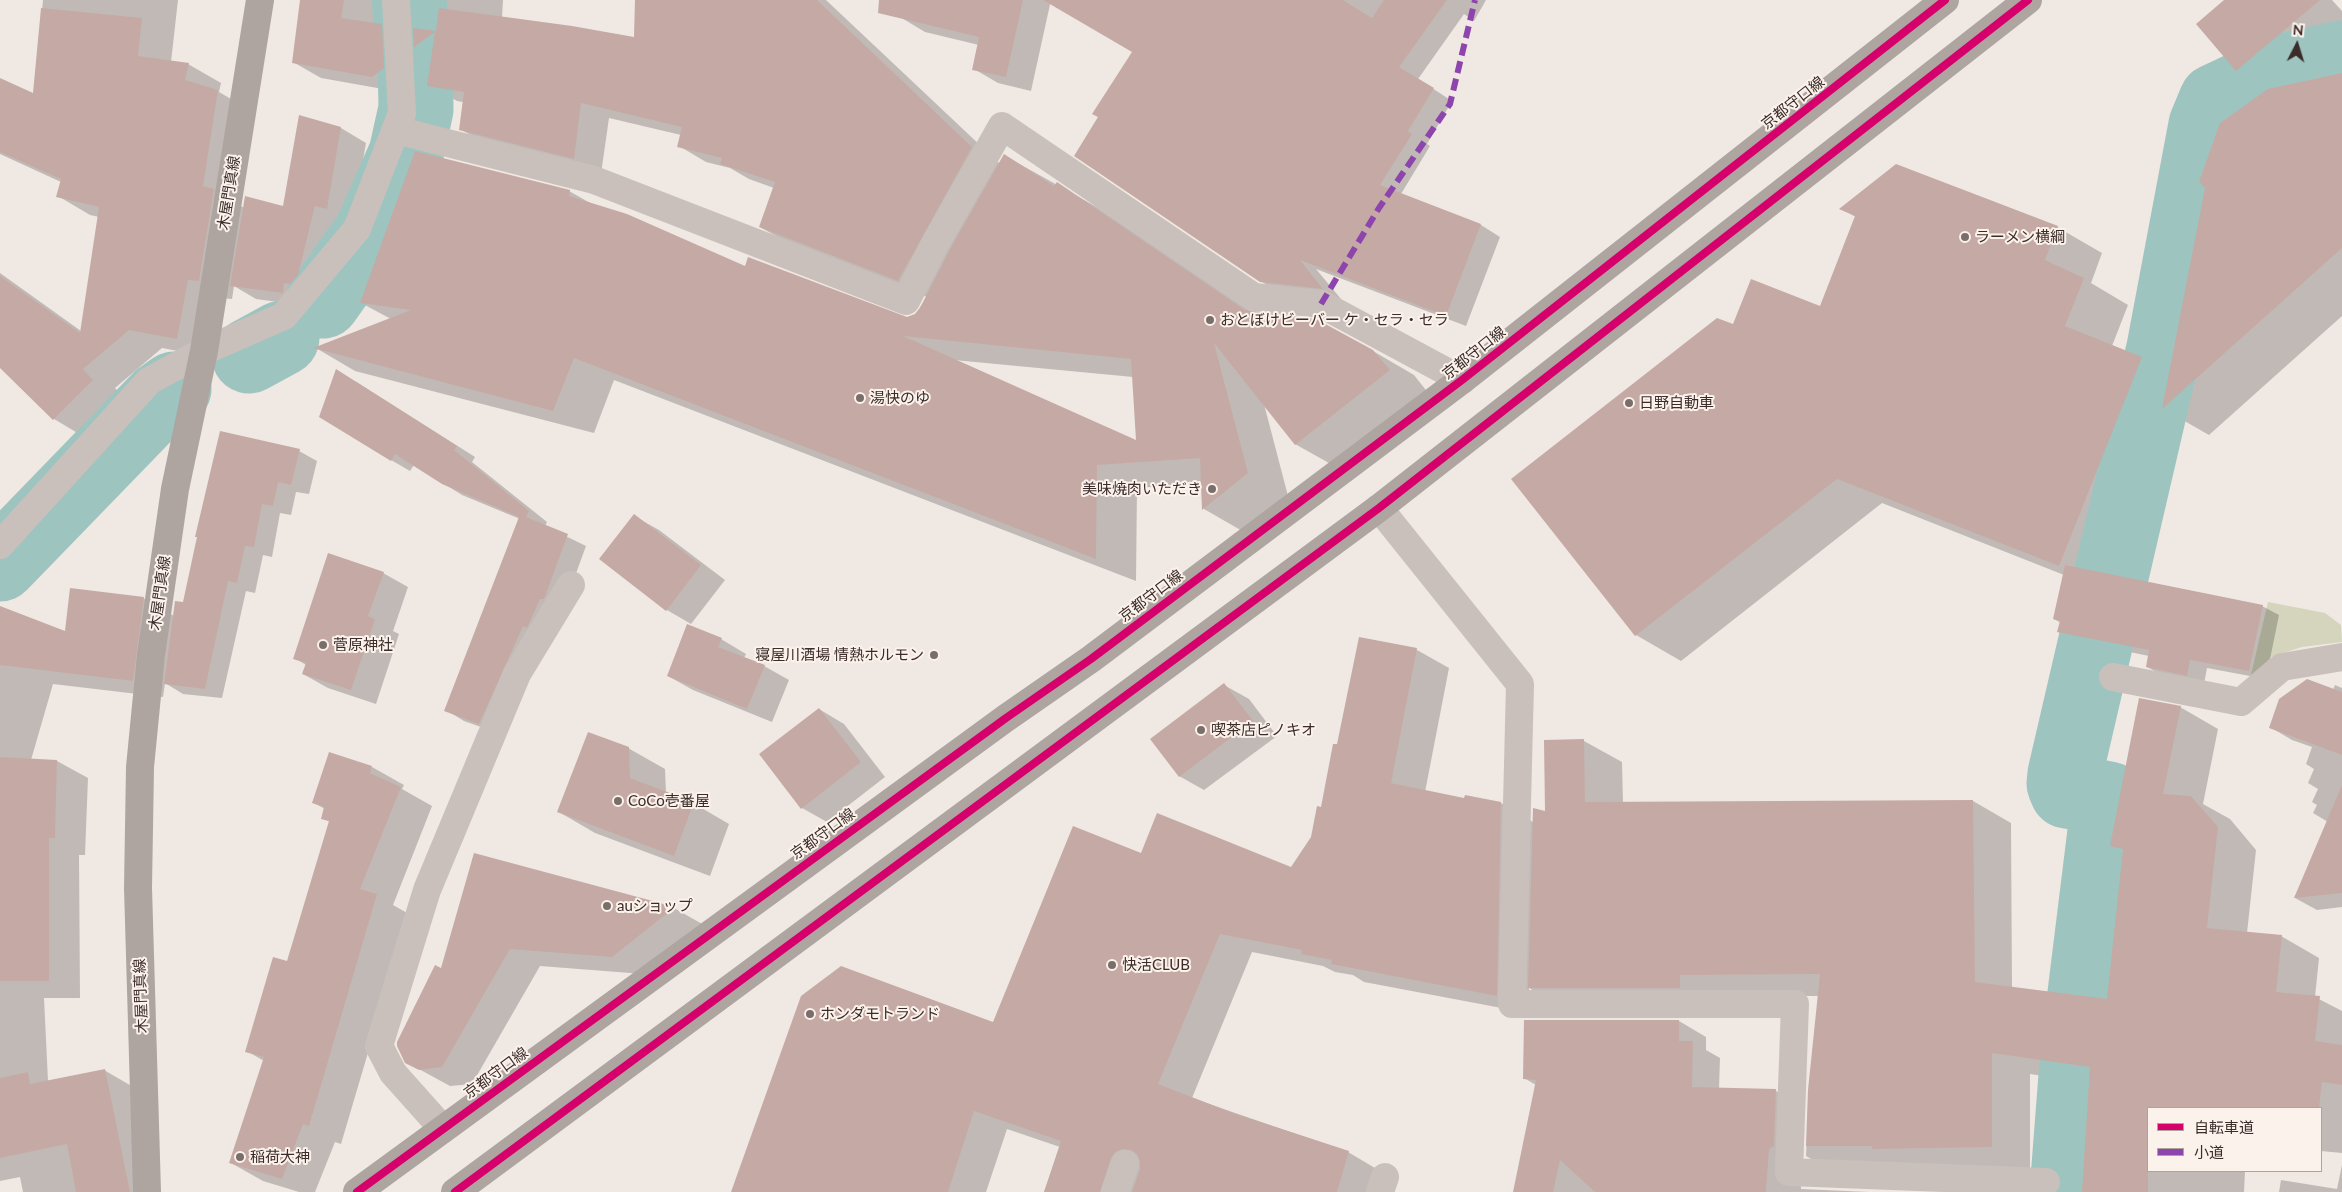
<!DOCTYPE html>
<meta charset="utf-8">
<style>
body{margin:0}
#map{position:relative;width:2342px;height:1192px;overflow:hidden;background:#f0e8e3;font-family:Lato,"Noto Sans JP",sans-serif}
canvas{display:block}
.legend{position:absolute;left:2147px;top:1107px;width:175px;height:65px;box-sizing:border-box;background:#fcf2ec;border:1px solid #afa39e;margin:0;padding:6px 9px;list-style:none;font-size:15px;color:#3b2c29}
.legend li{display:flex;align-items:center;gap:10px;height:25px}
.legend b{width:25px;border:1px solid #afa39e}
.north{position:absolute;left:2272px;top:20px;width:50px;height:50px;-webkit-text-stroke:4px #fcf2ec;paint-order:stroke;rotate:5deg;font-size:14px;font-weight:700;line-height:20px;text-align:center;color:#3b2c29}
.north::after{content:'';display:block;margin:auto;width:18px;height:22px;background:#3b2c29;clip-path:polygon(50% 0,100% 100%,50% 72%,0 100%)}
</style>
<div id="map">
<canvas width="2342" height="1192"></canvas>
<ul class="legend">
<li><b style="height:6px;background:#d6006c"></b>自転車道</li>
<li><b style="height:6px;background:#8e44ad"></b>小道</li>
</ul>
<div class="north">N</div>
</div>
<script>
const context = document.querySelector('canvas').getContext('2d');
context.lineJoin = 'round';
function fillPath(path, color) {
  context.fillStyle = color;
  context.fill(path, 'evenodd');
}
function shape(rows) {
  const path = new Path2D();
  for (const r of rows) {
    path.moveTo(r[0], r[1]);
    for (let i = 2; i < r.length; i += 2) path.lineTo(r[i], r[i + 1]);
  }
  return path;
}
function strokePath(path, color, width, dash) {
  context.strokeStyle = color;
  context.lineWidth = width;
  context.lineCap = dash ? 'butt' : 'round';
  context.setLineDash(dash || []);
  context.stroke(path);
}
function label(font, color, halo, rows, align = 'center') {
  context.font = font + ' Lato,"Noto Sans JP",sans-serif';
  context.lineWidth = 4;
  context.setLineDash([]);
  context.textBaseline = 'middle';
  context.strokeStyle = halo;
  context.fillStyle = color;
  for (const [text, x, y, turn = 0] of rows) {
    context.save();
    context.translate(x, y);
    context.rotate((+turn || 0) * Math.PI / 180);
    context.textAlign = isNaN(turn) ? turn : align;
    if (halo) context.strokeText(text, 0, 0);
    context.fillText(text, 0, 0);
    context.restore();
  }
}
fillPath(shape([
 [2268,602,2325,613,2341,625,2342,642,2302,647,2271,657,2249,683]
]), '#d4d5bc');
fillPath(shape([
 [43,0,178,0,171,62,188,64,221,83,219,92,250,110,236,203,244,208,284,207,300,116,341,128,366,143,352,222,340,220,323,289,308,306,256,299,234,286,232,299,220,298,209,357,162,348,115,388,125,399,86,438,54,419,0,367,0,273,81,331,99,217,90,215,58,196,61,182,0,154,0,79,34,95],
 [302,0,396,0,400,92,321,78,293,62],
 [432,0,503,0,502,18,635,39,636,0,826,0,1000,164,1005,156,1097,207,1252,312,1373,351,1414,375,1429,394,1336,467,1295,444,1264,404,1288,496,1244,532,1204,509,1203,483,1137,488,1136,581,614,380,594,433,355,371,316,348,391,319,361,303,569,191,592,204,746,268,907,318,915,315,927,297,788,243,760,227,774,188,749,179,730,168,706,162,679,146,681,135,609,118,601,174,488,145,460,129,463,102,457,101,429,85,433,57,415,46,414,30,427,31],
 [954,360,1133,377,1137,442],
 [905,0,1051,0,1031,91,998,83,974,69,979,45,925,32,900,17],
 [1058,0,1486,0,1474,21,1464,14,1418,79,1452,101,1427,144,1430,146,1401,194,1481,225,1500,237,1466,326,1316,269,1341,299,1280,292,1260,281,1100,117,1134,51],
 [2226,0,2332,0,2342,11,2342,33,2276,89,2342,74,2342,316,2209,435,2174,415,2110,575,2262,606,2279,615,2266,679,2207,668,2204,684,2164,676,2147,667,2149,656,2076,641,2059,632,2061,623,2054,619,2064,575,1882,503,1681,661,1636,635,1512,479,1734,326,1820,308,1856,217,1841,209,2057,227,2102,253,2091,283,2128,305,2112,346,2142,358,2170,375,2270,90,2237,70],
 [355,381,475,457,472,462,547,522,545,526,586,546,563,609,498,733,464,721,446,710,520,519,462,495,414,465,410,471,391,460],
 [299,451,317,461,309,494,296,492,291,515,280,513,272,557,263,555,255,593,246,591,222,698,183,694,165,683,163,697,53,684,31,760,57,761,88,778,85,855,79,855,80,998,44,998,48,1081,104,1070,135,1088,156,1192,23,1192,20,1177,0,1181,0,608,66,633,143,598,174,616],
 [634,516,659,530,725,580,691,624,667,610],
 [383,573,408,587,393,631,399,634,376,704,328,688,303,674,306,665,295,658],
 [721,639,746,654,744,658,764,666,789,680,772,722,693,690,668,676],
 [1360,639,1417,650,1449,668,1425,792,1465,800,1501,803,1533,822,1546,812,1546,741,1584,741,1622,762,1623,803,1973,801,2011,823,2012,988,2108,1000,2124,853,2112,845,2180,707,2218,729,2203,804,2230,819,2256,850,2247,933,2281,936,2319,958,2315,997,2342,1011,2342,1153,2321,1151,2321,1108,2148,1108,2148,1171,2245,1171,2244,1192,2087,1192,2090,1083,2030,1074,2030,1185,1844,1178,1806,1156,1809,1091,1819,996,1718,996,1567,1010,1529,988,1528,1013,1364,982,1353,975,1335,972,1323,966,1252,952,1192,1098,1348,1152,1380,1171,1374,1192,1044,1192,1060,1147,1007,1129,986,1192,733,1192,994,1023,1141,855,1291,869,1312,837,1322,808,1338,746],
 [1224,685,1249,699,1277,736,1204,790,1179,776],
 [2335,685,2342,688,2342,907,2317,910,2295,898,2328,822,2313,813,2317,805,2312,802,2318,789,2308,783,2314,769,2306,764,2312,747,2292,740,2270,727,2333,690],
 [819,709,844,724,885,777,827,822,802,808],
 [628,748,665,769,666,793,693,803,729,824,710,876,595,833,559,812],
 [372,767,404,785,402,789,432,806,393,905,409,914,341,1144,335,1142,315,1192,299,1192,263,1181,231,1163,264,1061,247,1051,288,963,330,822,322,818,325,809,314,803],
 [474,854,674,908,704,925,643,974,540,966,472,1084,450,1086,406,1062,442,970],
 [1679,1021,1706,1037,1706,1050,1720,1058,1719,1089,1776,1091,1803,1106,1801,1189,1869,1192,1514,1192,1536,1085,1524,1078],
 [2342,1165,2342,1192,2279,1192,2281,1180,2337,1189]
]), '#0003');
strokePath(shape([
 [323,301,371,233,406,154,416,109,415,54,409,0],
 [249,356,282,338],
 [0,564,160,399,174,389],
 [2067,1192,2078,1050,2109,799,2067,791,2064,784,2065,774,2164,348,2206,125,2216,101,2278,72,2342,58]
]), '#9ec4bf', 75);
fillPath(shape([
 [300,0,344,0,341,18,382,24,384,68,372,77,292,63],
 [635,0,817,0,972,147,898,281,759,227,775,182,720,164,722,158,677,147,682,127,581,103,574,159,459,130,464,92,427,86,435,32,414,47,413,28,436,31,439,8,572,26,634,37],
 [879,0,1023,0,1006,77,972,70,979,37,878,13],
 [1043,0,1343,0,1372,18,1384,0,1447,0,1399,67,1434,88,1408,131,1412,134,1380,185,1481,224,1446,316,1300,260,1323,289,1260,282,1074,156,1098,117,1092,114,1132,52],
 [2224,0,2320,0,2236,71,2196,24],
 [41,8,142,18,138,56,189,63,185,80,218,90,203,186,214,189,199,281,188,280,177,339,129,330,83,369,93,380,53,420,0,368,0,276,80,333,99,207,56,197,61,179,0,152,0,78,33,93],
 [2342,73,2342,248,2162,409,2205,188,2199,182,2220,123,2268,89],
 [299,115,341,127,327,209,315,206,298,275,290,284,284,283,283,293,230,286,245,196,283,206],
 [415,151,570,190,569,196,627,214,745,266,748,257,907,317,915,314,920,308,950,249,1004,154,1054,186,1057,182,1245,310,1316,319,1373,350,1390,370,1295,445,1214,343,1248,473,1202,510,1200,458,1097,465,1096,559,574,358,553,411,313,348,411,310,360,303],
 [903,336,1131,359,1136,440],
 [1896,164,2058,226,2045,260,2084,278,2065,326,2142,357,2059,566,1837,479,1635,636,1511,479,1717,318,1733,324,1751,279,1820,306,1855,216,1839,209],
 [336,369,457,446,454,450,529,511,526,517,568,534,544,599,540,599,527,628,523,626,479,724,444,711,519,517,442,484,395,454,391,461,319,417],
 [220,431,300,449,291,485,278,482,273,506,262,504,254,547,245,546,237,583,228,581,205,689,164,684,175,601,183,602,197,537,195,537],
 [634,514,701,565,666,611,599,559],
 [328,553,384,572,368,616,375,619,351,690,302,674,306,663,293,659],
 [2065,565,2263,605,2249,671,2190,660,2187,676,2146,667,2149,650,2057,632,2060,621,2053,619],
 [70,588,144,597,133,681,0,665,0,606,65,631],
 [687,624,722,638,718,647,765,665,747,709,667,676],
 [1359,637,1417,648,1391,783,1464,798,1465,795,1501,802,1497,996,1331,964,1332,960,1301,954,1302,950,1220,934,1158,1084,1233,1113,1349,1151,1337,1192,1132,1192,1140,1169,1140,1161,1137,1154,1131,1150,1123,1149,1115,1152,1111,1158,1100,1192,1044,1192,1061,1141,974,1111,948,1192,731,1192,801,996,841,966,993,1022,1073,826,1141,853,1157,813,1291,867,1311,837,1317,806,1321,807,1333,744,1337,744],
 [2307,679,2342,692,2342,755,2269,728,2279,699],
 [1224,683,1253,721,1179,777,1150,739],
 [2139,698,2181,706,2163,794,2191,796,2218,827,2207,928,2282,935,2276,992,2320,996,2315,1041,2342,1045,2342,1085,2322,1082,2319,1108,2148,1108,2148,1192,2082,1192,2090,1067,1992,1053,1992,1147,1872,1149,1872,1146,1806,1146,1808,1090,1820,974,1680,975,1680,988,1528,988,1533,808,1545,811,1544,740,1584,739,1585,802,1973,800,1975,982,2107,999,2123,849,2110,846],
 [819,708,861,762,801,809,759,754],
 [588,732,629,747,630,778,694,802,674,856,557,812],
 [329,752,372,766,370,773,401,787,360,889,377,894,309,1126,303,1124,282,1179,229,1163,264,1057,245,1052,273,957,287,961,329,821,321,819,324,807,312,803],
 [0,757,57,760,55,838,49,838,49,981,0,981],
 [2342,785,2342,893,2294,898],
 [474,853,675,907,612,957,510,949,442,1067,419,1070,405,1063,397,1046,397,1042,435,965,441,968],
 [1524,1020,1679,1020,1679,1041,1693,1041,1692,1087,1776,1089,1774,1146,1769,1149,1766,1192,1595,1192,1560,1160,1553,1192,1513,1192,1536,1080,1523,1079],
 [105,1069,130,1192,76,1192,67,1144,0,1158,0,1078,28,1072,30,1084]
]), '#c5a9a4');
strokePath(shape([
 [396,130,594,180,906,301,936,242,1002,126,1254,297,1321,304,1462,380],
 [1379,508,1520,684,1512,1004,1795,1004,1789,1172,2046,1182],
 [0,545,149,381,204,351,284,316,357,229,402,113,396,0],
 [2113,677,2241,702,2282,667,2342,657],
 [443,1129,393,1073,379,1046,427,890,517,674,571,585],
 [1115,1192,1125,1164],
 [1380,1192,1385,1177]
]), '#c9c0bc', 28);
strokePath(shape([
 [147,1192,138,888,140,767,151,655,175,489,204,351,260,0],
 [357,1192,1006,718,1091,659,1462,380,1945,0],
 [455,1192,1379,508,2028,0]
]), '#aea5a1', 28);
strokePath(shape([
 [1321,304,1379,208,1450,104,1475,0]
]), '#8e44ad', 6, [12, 6]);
strokePath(shape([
 [357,1192,1006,718,1091,659,1462,380,1945,0],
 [455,1192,1379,508,2028,0]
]), '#d6006c', 8);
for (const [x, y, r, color] of [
 [1965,237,5,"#7a6e6a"],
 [1210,320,5,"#7a6e6a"],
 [860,398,5,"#7a6e6a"],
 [1629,403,5,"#7a6e6a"],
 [1212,489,5,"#7a6e6a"],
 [323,645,5,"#7a6e6a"],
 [934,655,5,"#7a6e6a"],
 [1201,730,5,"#7a6e6a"],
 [618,801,5,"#7a6e6a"],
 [607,906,5,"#7a6e6a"],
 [1112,965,5,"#7a6e6a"],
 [810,1014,5,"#7a6e6a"],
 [240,1157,5,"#7a6e6a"]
]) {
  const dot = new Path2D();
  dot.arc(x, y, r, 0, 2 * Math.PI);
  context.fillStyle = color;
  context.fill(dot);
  strokePath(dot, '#fcf2ec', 2);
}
label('15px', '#3b2c29', '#fcf2ec', [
 ["京都守口線",1793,103,-38],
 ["木屋門真線",229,193,-81],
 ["京都守口線",1474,353,-38],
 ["木屋門真線",160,593,-82],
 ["京都守口線",1151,596,-37],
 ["京都守口線",823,834,-36],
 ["木屋門真線",141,996,-92],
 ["京都守口線",496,1073,-36]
]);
label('15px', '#3b2c29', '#fcf2ec', [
 ["ラーメン横綱",1975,237],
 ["おとぼけビーバー ケ・セラ・セラ",1220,320],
 ["湯快のゆ",870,398],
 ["日野自動車",1639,403],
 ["美味焼肉いただき",1202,489,"right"],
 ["菅原神社",333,645],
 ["寝屋川酒場 情熱ホルモン",924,655,"right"],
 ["喫茶店ピノキオ",1211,730],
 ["CoCo壱番屋",628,801],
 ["auショップ",617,906],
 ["快活CLUB",1122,965],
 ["ホンダモトランド",820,1014],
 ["稲荷大神",250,1157]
], 'left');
</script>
